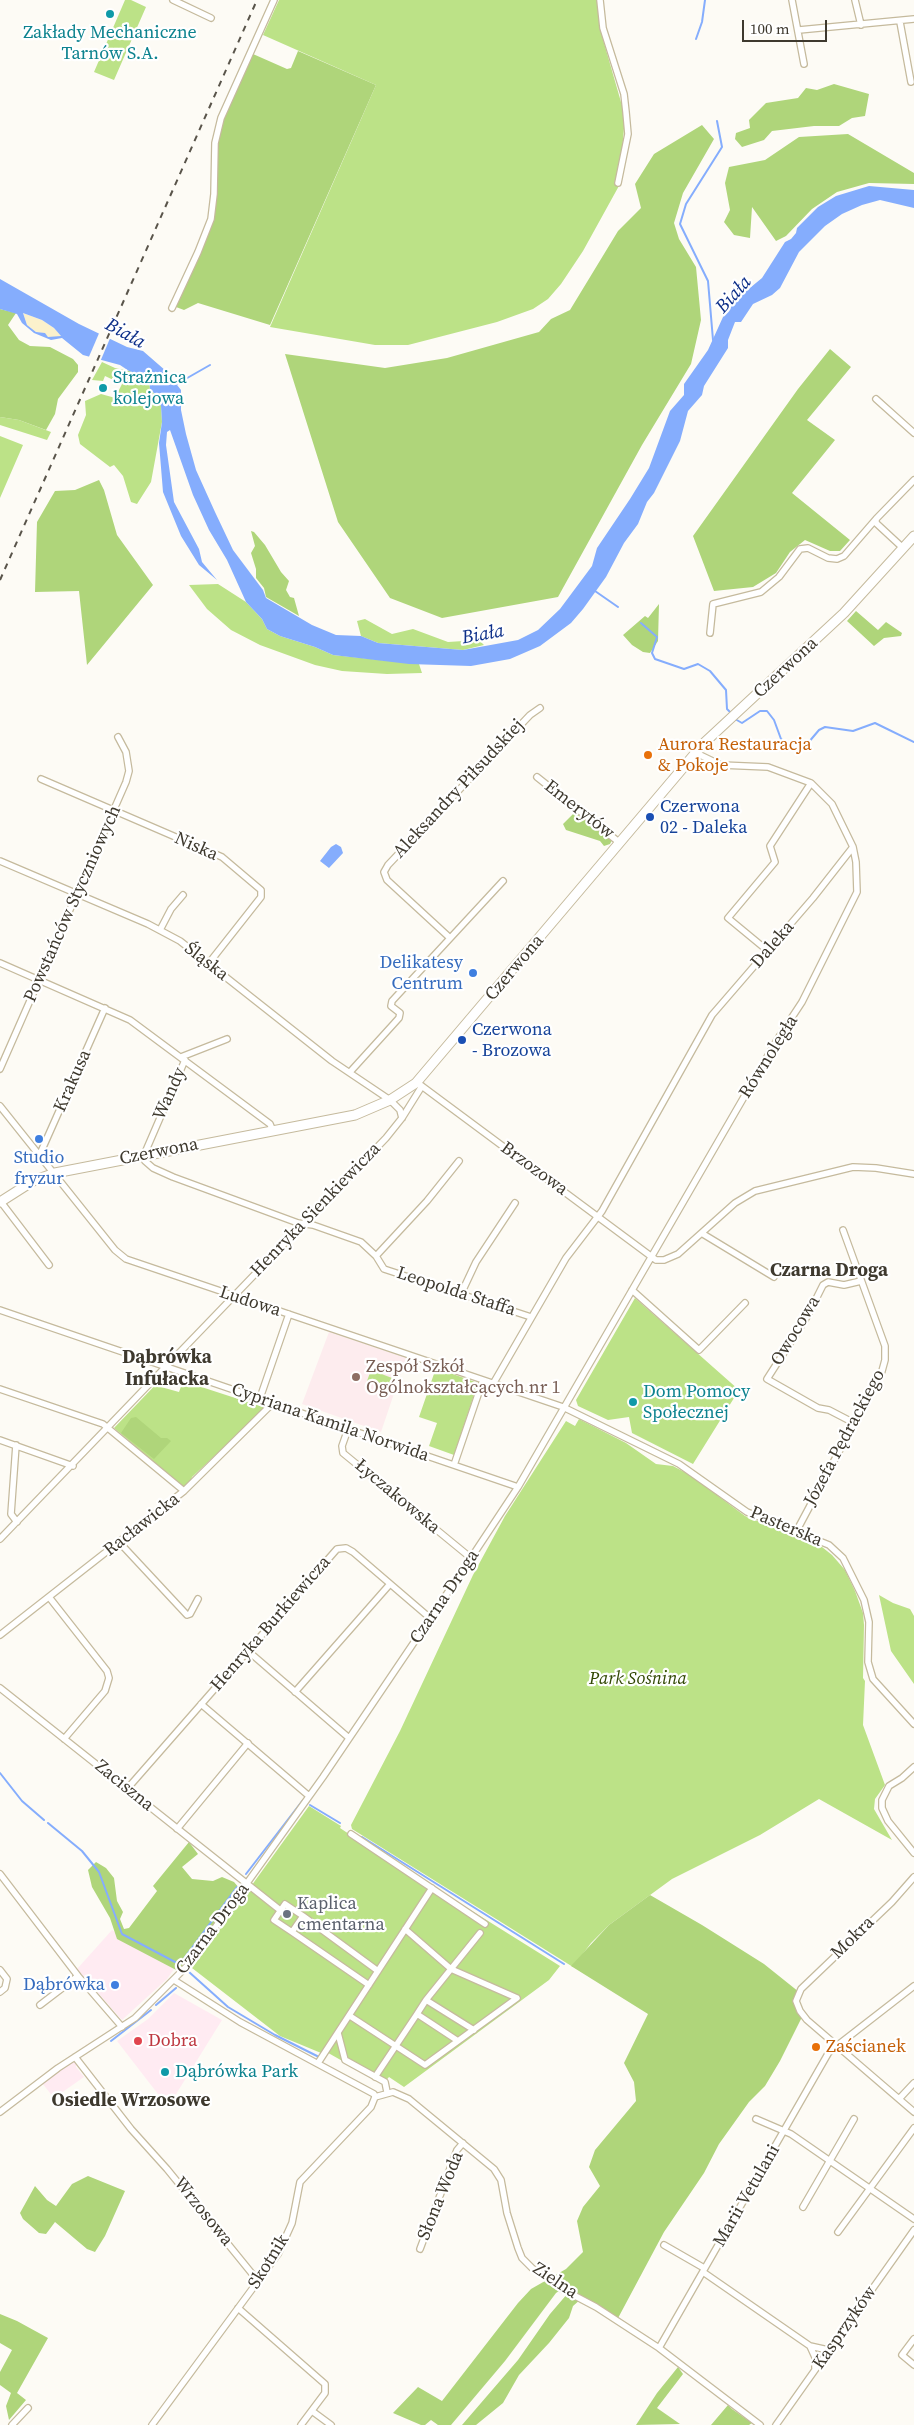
<!DOCTYPE html>
<meta charset="utf-8">
<style>
body{margin:0}
#map{position:relative;width:914px;height:2425px;overflow:hidden;background:#fdfbf5;font-family:"Source Serif 4",serif}
canvas{display:block}
.scale{position:absolute;left:742px;top:20px;width:85px;height:22px;box-sizing:border-box;border:2px solid #3e392e;border-top:0;padding-left:6px;font-size:15px;line-height:18px;white-space:nowrap;color:#3e392e;-webkit-text-stroke:4px #fff;paint-order:stroke}
</style>
<div id="map">
<canvas width="914" height="2425"></canvas>
<div class="scale">100 m</div>
</div>
<script>
const context = document.querySelector('canvas').getContext('2d');
context.lineJoin = 'round';
function fillPath(path, color) {
  context.fillStyle = color;
  context.fill(path, 'evenodd');
}
function shape(rows) {
  const path = new Path2D();
  for (const r of rows) {
    path.moveTo(r[0], r[1]);
    for (let i = 2; i < r.length; i += 2) path.lineTo(r[i], r[i + 1]);
  }
  return path;
}
function strokePath(path, color, width, dash) {
  context.strokeStyle = color;
  context.lineWidth = width;
  context.lineCap = dash ? 'butt' : 'round';
  context.setLineDash(dash || []);
  context.stroke(path);
}
function label(font, color, halo, rows, align = 'center') {
  context.font = font + ' "Source Serif 4",serif';
  context.lineWidth = 4.5;
  context.setLineDash([]);
  context.textBaseline = 'middle';
  context.strokeStyle = halo;
  context.fillStyle = color;
  for (const [text, x, y, turn = 0] of rows) {
    context.save();
    context.translate(x, y);
    context.rotate((+turn || 0) * Math.PI / 180);
    context.textAlign = isNaN(turn) ? turn : align;
    if (halo) context.strokeText(text, 0, 0);
    context.fillText(text, 0, 0);
    context.restore();
  }
}
fillPath(shape([
 [112,1930,174,1969,167,1979,122,2020,77,1969],
 [174,1993,222,2020,168,2107,117,2041,148,2019],
 [73,2061,76,2062,76,2067,84,2077,54,2098,42,2083]
]), '#ffebf2');
fillPath(shape([
 [329,1332,406,1358,381,1432,302,1404]
]), '#fdecee');
fillPath(shape([
 [125,0,131,0,146,7,114,80,94,72],
 [279,0,598,0,600,29,625,116,622,153,615,182,620,184,583,251,561,284,548,299,533,309,497,322,408,345,375,345,270,327,376,85,263,35],
 [102,362,115,368,143,374,149,378,150,389,157,396,161,406,162,422,151,482,137,504,131,502,123,476,114,465,110,467,80,444,78,435,86,415,85,401,101,394,119,399,118,392,122,384,105,376,103,381,92,380],
 [0,417,19,420,51,432,47,440,0,425],
 [0,436,23,445,0,498],
 [218,584,246,602,262,619,267,629,280,636,315,647,333,655,419,664,422,673,387,674,342,671,315,665,260,645,231,630,207,609,189,585],
 [365,619,392,634,413,629,448,642,479,640,484,645,463,650,378,643,361,636,357,621],
 [635,1298,739,1390,693,1464,632,1433,629,1417,608,1420,578,1406,576,1400],
 [436,1368,478,1383,454,1455,429,1446,437,1423,419,1417],
 [371,1370,392,1378,388,1389,367,1381],
 [164,1376,166,1377,161,1387,179,1392,183,1381,266,1408,192,1477,191,1481,183,1487,114,1428],
 [579,1419,626,1443,656,1464,673,1466,690,1475,745,1516,822,1547,832,1555,845,1570,855,1591,863,1613,864,1625,863,1678,865,1681,863,1725,885,1785,875,1799,874,1809,892,1840,819,1799,760,1835,672,1879,609,1925,591,1943,573,1967,352,1829,351,1825,400,1731,473,1575,505,1516,566,1421,575,1426],
 [879,1595,893,1603,910,1609,914,1616,914,1684,891,1651],
 [309,1806,341,1826,340,1828,349,1834,560,1966,549,1980,404,2087,389,2077,383,2084,323,2050,321,2053,280,2036,192,1968]
]), '#bce287');
fillPath(shape([
 [298,51,376,85,270,325,198,303,184,310,176,307,212,223,219,130,253,54,287,69,291,68],
 [834,84,869,94,865,116,852,118,839,126,814,126,772,131,764,140,742,147,735,139,736,133,750,128,749,120,766,103,798,98,806,88,817,90],
 [702,125,714,139,683,193,674,223,679,239,696,267,701,320,691,364,642,445,558,597,442,618,390,598,338,522,285,354,385,368,447,358,539,332,551,319,570,310,618,231,641,208,635,184,654,154],
 [848,134,914,173,914,184,869,183,837,192,812,209,786,236,776,241,752,207,750,238,734,235,724,222,730,210,725,183,729,167,765,160,799,137],
 [0,309,16,313,8,325,19,340,30,346,50,347,73,359,78,365,78,372,58,399,55,414,46,430,19,420,0,417],
 [830,349,851,367,807,420,835,440,792,493,850,540,840,551,830,551,805,540,790,552,776,573,753,587,714,591,693,536,798,389],
 [99,480,104,490,117,535,153,585,87,665,79,591,35,592,37,522,55,491,75,490],
 [251,531,254,532,265,545,281,572,289,581,286,590,290,597,294,598,299,616,266,597,264,588,256,578,256,569,251,553,255,546],
 [659,604,658,641,650,653,643,652,632,645,623,635,645,616,648,618],
 [856,611,878,630,886,622,902,633,901,636,884,638,874,646,847,621],
 [578,809,613,838,610,844,604,846,600,841,566,830,563,824],
 [136,1417,161,1438,167,1438,171,1441,154,1459,121,1433,131,1418],
 [189,1842,198,1854,182,1867,192,1879,213,1881,222,1877,234,1882,240,1889,178,1971,117,1939,110,1918,92,1887,88,1870,96,1862,106,1868,114,1878,117,1901,123,1912,120,1919,124,1929,129,1928,157,1891,153,1886],
 [650,1895,702,1925,764,1964,799,1992,796,2001,803,2015,780,2061,765,2086,749,2102,719,2144,704,2173,664,2232,617,2320,581,2299,573,2306,569,2318,549,2343,519,2375,503,2403,476,2425,462,2425,518,2360,550,2314,568,2293,562,2289,556,2293,505,2361,451,2425,438,2425,431,2420,425,2425,421,2425,393,2413,418,2387,442,2401,518,2303,531,2289,566,2269,583,2252,577,2221,583,2207,600,2186,589,2167,595,2150,636,2101,634,2082,624,2063,648,2014,571,1966,609,1925],
 [88,2176,125,2191,105,2236,95,2252,87,2249,55,2222,46,2234,39,2233,23,2219,20,2213,35,2186,47,2200,56,2206,72,2184],
 [0,2314,17,2321,48,2338,17,2393,26,2400,9,2420,6,2406,11,2393,0,2385,0,2372,12,2350,0,2343],
 [678,2367,683,2374,657,2408,680,2424,636,2425,657,2393],
 [728,2405,732,2409,752,2423,749,2425,711,2425]
]), '#afd57a');
fillPath(shape([
 [23,313,42,320,54,328,62,337,48,337,43,333,36,332,27,325]
]), '#fbf1cc');
fillPath(shape([
 [869,186,914,190,914,208,880,200,862,205,842,214,825,226,799,252,780,288,772,295,753,304,741,322,735,322,728,340,728,348,704,386,702,395,688,411,680,441,654,493,647,502,638,524,624,543,606,577,583,609,571,623,540,646,510,659,471,666,409,664,333,655,315,647,280,636,267,629,262,619,246,602,227,560,209,530,193,495,170,430,167,432,166,445,174,502,199,549,202,562,217,580,199,565,181,536,163,492,159,443,162,422,161,406,157,396,150,389,149,378,129,371,120,365,83,355,62,338,51,340,34,333,22,323,17,314,0,309,0,279,79,324,127,347,143,351,166,371,181,390,181,410,186,434,196,470,215,512,233,550,263,590,266,598,312,625,336,635,361,636,378,643,463,650,518,640,538,630,560,609,592,566,597,548,630,499,649,468,670,411,684,395,684,384,708,350,728,306,762,278,785,242,791,239,796,233,797,228,818,207,836,196],
 [23,313,42,320,54,328,61,336,48,337,45,333,36,332,27,325],
 [336,844,341,847,343,853,329,868,320,861,331,847]
]), '#85adfd');
fillPath(shape([
 [100,331,111,336,100,362,88,359]
]), '#fdfbf5');
strokePath(shape([
 [696,39,702,22,705,0],
 [713,340,708,281,680,224,686,204,722,147,717,121],
 [175,385,210,365],
 [595,591,618,607],
 [641,623,657,637,652,653,655,659,684,669,698,664,710,671,726,690,727,709,731,713],
 [735,719,742,723,760,711,767,711,774,720,781,739,788,743,808,743,819,730,825,727,853,731,875,723,914,742],
 [0,1773,22,1801,44,1820],
 [310,1805,340,1823],
 [48,1823,82,1851,99,1872,122,1934,175,1962],
 [362,1837,564,1964],
 [246,1874,303,1800],
 [180,1964,237,1887],
 [189,1972,228,2007,275,2035,321,2058],
 [156,2005,176,1988],
 [111,2041,151,2010]
]), '#85adfd', 2);
const street = shape([
 [173,0,211,18],
 [600,0,603,28,624,94,626,112,628,134,618,183],
 [792,0,804,64],
 [855,0,861,25],
 [900,22,911,82],
 [799,30,914,19],
 [172,308,198,252,211,219,214,194,215,143,221,118,274,0],
 [876,399,914,433],
 [903,548,876,523,876,519,914,480],
 [710,633,713,604,761,592,779,577,800,549,808,548,828,558,837,559,844,556,876,519],
 [537,777,620,843],
 [41,779,222,857,261,890,261,897,209,963],
 [0,861,148,924,180,941,332,1061,390,1100,400,1110,402,1118],
 [160,930,171,909,183,895],
 [450,938,387,880,384,872,388,865,530,715,540,708],
 [768,951,728,918,775,862,770,846,811,783],
 [0,963,130,1020,270,1124,273,1131],
 [181,1057,227,1039],
 [185,1060,144,1155,145,1161,153,1168,173,1177,298,1223,313,1225,361,1242,376,1256,384,1269,531,1317],
 [0,1069,126,782,129,771,126,752,118,737],
 [350,1072,399,1018,400,1013,391,1006,392,1001,503,881],
 [419,1084,656,1260,664,1260,678,1254,735,1203,755,1191,853,1167,876,1168,914,1174],
 [0,1106,115,1250,126,1259,563,1407,679,1464,747,1512,829,1545,843,1558,864,1600,869,1622,868,1662,873,1679,914,1724],
 [40,1154,105,1008],
 [1,1202,49,1265],
 [703,1234,774,1277],
 [376,1256,427,1201,459,1161],
 [632,1290,699,1350,745,1303],
 [461,1294,476,1262,515,1203],
 [0,1310,518,1487],
 [493,1384,566,1258,602,1211,712,1015,813,898,853,847,832,804,811,783,768,767,721,765,696,753],
 [0,1389,103,1424,184,1491],
 [260,1398,289,1314],
 [854,1423,829,1410,818,1408,767,1379,808,1315,823,1285,828,1282,844,1285,861,1281],
 [348,1429,342,1446,343,1453,471,1558],
 [0,1440,73,1466],
 [16,1445,11,1514,17,1522],
 [454,1465,483,1380],
 [796,1532,882,1371,885,1360,885,1346,843,1230],
 [0,1539,386,1138,402,1118,422,1086],
 [119,1542,187,1615,190,1614,198,1599],
 [49,1597,107,1671,109,1678,105,1691,64,1739],
 [0,1635,184,1491,273,1403],
 [248,1651,349,1738],
 [0,1688,280,1910],
 [295,1692,390,1584],
 [201,1704,309,1796],
 [914,1767,902,1778,889,1786,882,1800,882,1808,888,1821,914,1853],
 [127,1789,337,1549,346,1548,353,1552,430,1618],
 [177,1829,248,1743],
 [351,1834,485,1924],
 [0,1874,78,1976,122,2027],
 [914,1877,892,1902,801,1989,796,2001,800,2011,807,2020,914,2112],
 [303,1916,378,1971],
 [292,1932,274,1920,285,1904,303,1916,292,1932,369,1985],
 [0,1970,7,1979,5,1988,0,1992],
 [174,1980,240,2022,374,2094,375,2097],
 [426,2000,417,2014,458,2041],
 [40,2005,78,1976],
 [350,2016,425,2065,517,1998,451,1969,405,1929],
 [474,2030,426,2000,480,1933],
 [338,2033,345,2060,385,2082,387,2092],
 [75,2057,131,2129,167,2169,258,2281],
 [318,2063,432,1888],
 [375,2077,417,2014],
 [375,2097,393,2092,409,2099,494,2169,501,2180,507,2213,518,2248,522,2258,532,2268,562,2289,596,2307,659,2348,760,2425],
 [899,2099,914,2083],
 [0,2112,58,2068,135,2018,189,1964,323,1777,471,1558,518,1487,777,1040,802,1002,857,892,856,862,853,847],
 [756,2119,791,2134,914,2219],
 [803,2207,854,2119],
 [838,2232,914,2128],
 [664,2245,704,2268],
 [420,2249,457,2150,463,2143],
 [703,2272,810,2346,828,2350],
 [238,2308,325,2384,325,2393,301,2425],
 [914,2339,902,2355,914,2365],
 [810,2346,815,2357,815,2368],
 [659,2348,829,2052,914,1986],
 [312,2411,331,2425],
 [12,2425,28,2408],
 [152,2425,278,2254,292,2223,300,2182,371,2107,375,2097],
 [776,2425,914,2230]
]);
const secondary = shape([
 [0,1202,33,1181,55,1173,355,1115,390,1100,416,1083,704,743,844,613,914,536]
]);
strokePath(street, '#c5ba9d', 8);
strokePath(secondary, '#c5ba9d', 11);
strokePath(street, '#fff', 5.5);
strokePath(secondary, '#fff', 9);
strokePath(shape([
 [0,580,257,0]
]), '#59544a', 2, [6, 6]);
for (const [x, y, r, color] of [
 [110,14,5,"#0f9aa8"],
 [103,388,5,"#0f9aa8"],
 [648,755,5,"#e8710a"],
 [650,817,5,"#1a4fb4"],
 [473,973,5,"#3f7fe0"],
 [462,1040,5,"#1a4fb4"],
 [39,1139,5,"#3f7fe0"],
 [356,1377,5,"#8d6e63"],
 [633,1402,5,"#0f9aa8"],
 [287,1914,5,"#6b7280"],
 [115,1985,5,"#3f7fe0"],
 [138,2041,5,"#e0444e"],
 [816,2047,5,"#e8710a"],
 [165,2072,5,"#0f9aa8"]
]) {
  const dot = new Path2D();
  dot.arc(x, y, r, 0, 2 * Math.PI);
  context.fillStyle = color;
  context.fill(dot);
  strokePath(dot, '#fff', 2);
}
label('18px', '#0d838f', '#fff', [
 ["Zakłady Mechaniczne",110,33,"center"],
 ["Tarnów S.A.",110,54,"center"],
 ["Strażnica",113,378],
 ["kolejowa",113,399],
 ["Dom Pomocy",643,1392],
 ["Społecznej",643,1413],
 ["Dąbrówka Park",175,2072]
], 'left');
label('18px', '#3e392e', '#fff', [
 ["Czerwona",786,668,-43],
 ["Aleksandry Piłsudskiej",459,789,-47],
 ["Emerytów",579,810,38],
 ["Niska",196,847,24],
 ["Powstańców Styczniowych",73,904,-66],
 ["Daleka",773,945,-49],
 ["Śląska",206,962,38],
 ["Czerwona",515,968,-50],
 ["Równoległa",769,1057,-58],
 ["Krakusa",73,1081,-66],
 ["Wandy",170,1094,-66],
 ["Czerwona",159,1152,-11],
 ["Brzozowa",534,1169,36],
 ["Henryka Sienkiewicza",316,1210,-46],
 ["Leopolda Staffa",456,1292,18],
 ["Ludowa",250,1302,18],
 ["Owocowa",796,1331,-59],
 ["Cypriana Kamila Norwida",330,1423,19],
 ["Józefa Pędrackiego",845,1438,-62],
 ["Łyczakowska",397,1497,40],
 ["Racławicka",142,1525,-38],
 ["Pasterska",786,1527,23],
 ["Czarna Droga",445,1597,-56],
 ["Henryka Burkiewicza",271,1624,-49],
 ["Zaciszna",124,1786,39],
 ["Czarna Droga",213,1929,-53],
 ["Mokra",853,1938,-44],
 ["Słona Woda",441,2196,-68],
 ["Marii Vetulani",747,2196,-60],
 ["Wrzosowa",203,2212,51],
 ["Skotnik",269,2262,-58],
 ["Zielna",555,2281,34],
 ["Kasprzyków",845,2328,-55]
]);
label('18px', '#c56008', '#fff', [
 ["Aurora Restauracja",658,745],
 ["& Pokoje",658,766],
 ["Zaścianek",826,2047]
], 'left');
label('18px', '#164399', '#fff', [
 ["Czerwona",660,807],
 ["02 - Daleka",660,828],
 ["Czerwona",472,1030],
 ["- Brozowa",472,1051]
], 'left');
label('18px', '#366cbe', '#fff', [
 ["Delikatesy",463,963],
 ["Centrum",463,984],
 ["Studio",39,1158,"center"],
 ["fryzur",39,1179,"center"],
 ["Dąbrówka",105,1985]
], 'right');
label('18px', '#785e54', '#fff', [
 ["Zespół Szkół",366,1367],
 ["Ogólnokształcących nr 1",366,1388]
], 'left');
label('italic 18px', '#314703', '#fff', [
 ["Park Sośnina",638,1679]
]);
label('18px', '#5b616d', '#fff', [
 ["Kaplica",297,1904],
 ["cmentarna",297,1925]
], 'left');
label('18px', '#be3a42', '#fff', [
 ["Dobra",148,2041]
], 'left');
label('italic 19px', '#0c2e88', '#fff', [
 ["Biała",734,295,-48],
 ["Biała",125,334,29],
 ["Biała",483,635,-10]
]);
label('bold 19px', '#3e392e', '#fff', [
 ["Czarna Droga",829,1271],
 ["Dąbrówka",167,1358],
 ["Infułacka",167,1380],
 ["Osiedle Wrzosowe",131,2101]
]);
</script>
